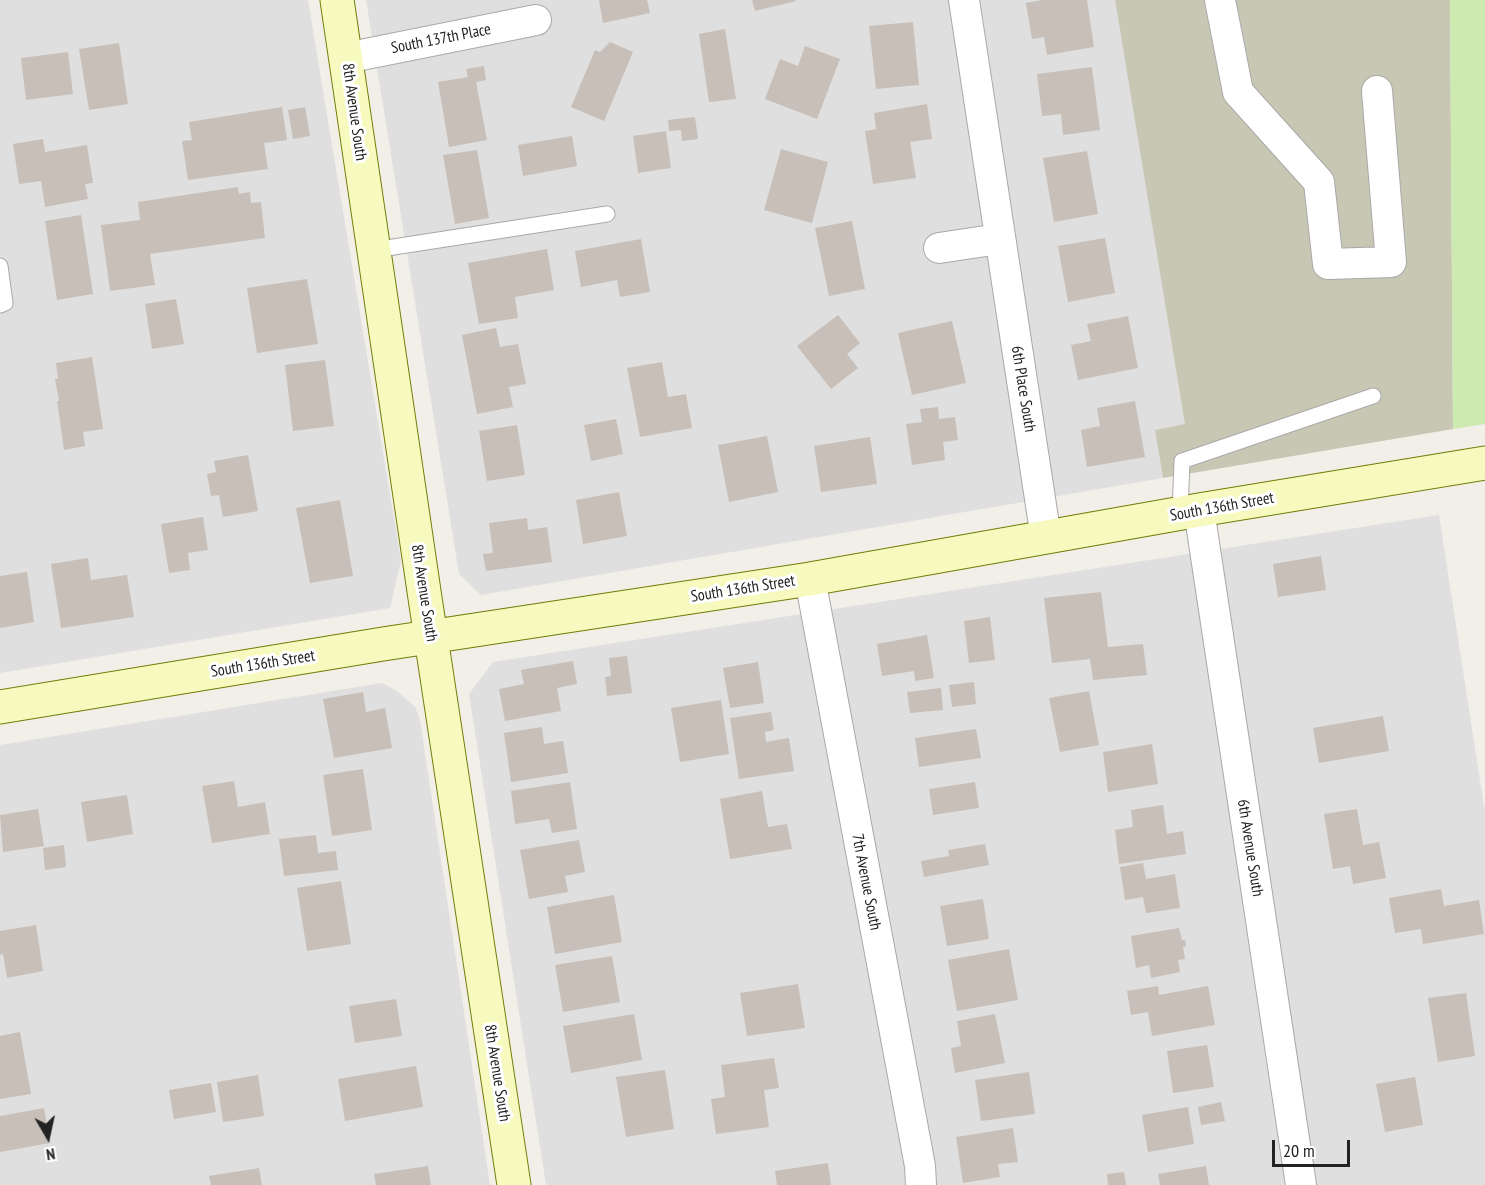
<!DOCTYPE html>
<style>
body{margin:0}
#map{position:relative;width:1485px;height:1185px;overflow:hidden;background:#f2efe9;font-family:"PT Sans Narrow",sans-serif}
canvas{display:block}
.north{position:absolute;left:18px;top:1107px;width:60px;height:60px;-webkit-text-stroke:4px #fff;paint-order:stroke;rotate:171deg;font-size:16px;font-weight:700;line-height:24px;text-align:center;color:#222}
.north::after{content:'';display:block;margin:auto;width:21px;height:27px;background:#222;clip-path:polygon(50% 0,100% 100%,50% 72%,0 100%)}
.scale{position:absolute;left:1272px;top:1140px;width:78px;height:27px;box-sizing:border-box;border:3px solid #222;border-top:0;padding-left:8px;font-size:18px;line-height:21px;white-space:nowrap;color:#222;-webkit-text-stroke:4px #fff;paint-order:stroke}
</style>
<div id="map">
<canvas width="1485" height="1185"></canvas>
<div class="north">N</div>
<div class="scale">20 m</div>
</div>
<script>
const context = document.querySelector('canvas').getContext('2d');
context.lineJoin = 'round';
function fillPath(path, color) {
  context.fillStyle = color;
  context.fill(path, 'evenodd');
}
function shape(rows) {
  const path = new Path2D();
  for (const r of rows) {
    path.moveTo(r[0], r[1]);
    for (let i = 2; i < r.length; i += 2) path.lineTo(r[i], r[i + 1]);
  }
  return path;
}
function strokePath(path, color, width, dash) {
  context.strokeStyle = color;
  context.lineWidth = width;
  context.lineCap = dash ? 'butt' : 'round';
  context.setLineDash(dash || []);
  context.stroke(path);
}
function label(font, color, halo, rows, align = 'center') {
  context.font = font + ' "PT Sans Narrow",sans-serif';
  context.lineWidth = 6;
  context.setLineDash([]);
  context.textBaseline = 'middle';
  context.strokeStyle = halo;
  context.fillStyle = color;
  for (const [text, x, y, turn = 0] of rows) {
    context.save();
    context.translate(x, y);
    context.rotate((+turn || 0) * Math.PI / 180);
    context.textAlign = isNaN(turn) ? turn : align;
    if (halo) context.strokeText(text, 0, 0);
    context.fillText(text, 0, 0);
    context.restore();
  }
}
fillPath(shape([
 [0,0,308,0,401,561,390,608,0,673],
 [366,0,1115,0,1186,425,1155,430,1163,478,481,595,459,574],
 [1439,515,1485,813,1485,1185,546,1185,469,694,493,662],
 [382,683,397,691,415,707,420,720,490,1185,0,1185,0,745]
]), '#e0dfdf');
fillPath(shape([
 [1115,0,1450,0,1453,429,1163,478,1155,430,1185,424]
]), '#c7c7b4');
fillPath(shape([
 [1450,0,1485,0,1485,424,1453,429]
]), '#cdebb0');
fillPath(shape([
 [599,0,647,0,650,13,603,23],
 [752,0,795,0,796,1,755,11],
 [1042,0,1087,0,1094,47,1047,55,1044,37,1032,39,1026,3],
 [913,22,919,85,876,89,869,26],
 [725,29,736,99,709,102,699,34],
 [610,42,633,52,604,121,571,107,595,50,600,52],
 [119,43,128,104,89,110,79,49],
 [805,46,840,59,817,119,765,99,780,59,798,66],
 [68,52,73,94,26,100,21,58],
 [484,66,486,80,476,82,487,140,449,147,438,82,468,77,466,69],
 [1092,67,1100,130,1063,135,1061,114,1042,116,1037,74],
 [927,104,932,139,910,142,916,178,873,184,865,131,876,129,874,113],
 [282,107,287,140,264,143,268,169,188,180,182,141,192,140,189,122],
 [305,107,310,136,293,139,288,110],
 [695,117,698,139,682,141,681,130,669,131,668,120],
 [666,131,671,168,638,173,633,136],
 [572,136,577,166,523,176,518,145],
 [43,139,45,152,87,145,93,183,85,184,88,199,45,207,41,181,19,184,13,144],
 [781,149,828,162,812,223,764,210],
 [477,150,489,218,455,224,443,155],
 [1087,151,1098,214,1054,222,1043,158],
 [238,187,239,194,250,192,251,203,261,202,265,238,150,254,155,285,110,291,101,225,140,220,138,202],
 [81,215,93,294,57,300,45,221],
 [852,221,865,289,829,296,815,228],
 [1105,238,1115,293,1068,302,1058,246],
 [641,239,650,292,620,297,617,280,581,287,575,251],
 [547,249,554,290,515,297,518,318,479,324,468,263],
 [307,279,318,344,257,353,247,288],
 [176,299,184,344,152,349,145,304],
 [838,315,860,343,847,354,858,368,831,389,797,346],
 [1128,316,1138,368,1078,380,1071,345,1091,341,1087,324],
 [952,321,966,383,912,395,898,333],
 [496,328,500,347,518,344,526,384,509,387,513,407,477,414,462,335],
 [92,357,103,429,83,432,85,446,64,450,57,401,59,401,55,379,58,379,56,363],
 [325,360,334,426,293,431,285,365],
 [662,362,668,397,686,394,692,428,640,437,627,368],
 [1135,401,1145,457,1087,467,1081,430,1100,426,1097,408],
 [938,407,939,419,955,417,958,440,943,442,945,460,912,465,906,424,922,422,920,409],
 [616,419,623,454,591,461,584,425],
 [517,425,525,475,487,481,479,431],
 [767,436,778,492,729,502,718,445],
 [870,437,877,484,821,492,814,446],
 [248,455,258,511,223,517,219,495,211,496,207,474,216,472,214,461],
 [619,492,627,536,583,544,576,500],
 [340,500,353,576,310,583,296,508],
 [203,517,208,550,188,553,190,570,169,573,161,524],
 [527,518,528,530,547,527,552,562,486,571,483,554,493,553,489,523],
 [1321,556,1326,590,1278,597,1273,564],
 [88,558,91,580,127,575,134,617,61,628,51,564],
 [27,572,34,622,0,628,0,576],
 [1101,592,1108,647,1143,644,1147,675,1093,680,1090,659,1052,663,1044,598],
 [990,617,995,660,969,663,964,621],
 [927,635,934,678,915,681,914,671,882,676,877,644],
 [627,656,632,693,607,696,605,677,611,676,609,658],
 [573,661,577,684,557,688,561,711,505,721,499,689,524,684,521,670],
 [758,662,764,703,730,708,723,668],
 [974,682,976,704,952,707,949,685],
 [941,688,943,710,910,713,907,692],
 [1089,691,1099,745,1060,752,1049,698],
 [363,692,366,712,385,708,392,748,334,758,323,699],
 [721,700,729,754,680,762,671,708],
 [771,712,774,730,765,732,766,742,789,738,794,771,739,779,730,718],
 [1383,716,1389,751,1319,763,1313,728],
 [542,727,544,744,563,741,568,773,511,782,504,733],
 [976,729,981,758,919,767,915,738],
 [1152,744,1158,784,1108,792,1103,752],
 [363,769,372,830,332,836,323,775],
 [234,781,238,807,265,802,270,834,212,843,202,786],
 [570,782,577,829,552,833,549,819,515,824,511,791],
 [975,782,979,808,933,815,929,789],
 [762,791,768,827,787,824,792,849,730,859,720,799],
 [127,795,133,834,87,842,81,802],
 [1163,805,1167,834,1183,831,1186,854,1119,864,1115,830,1133,827,1131,810],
 [38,809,44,846,3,852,0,815],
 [1357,809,1363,845,1379,842,1386,878,1353,884,1350,866,1333,869,1324,814],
 [316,835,318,853,336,851,338,870,284,876,279,839],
 [579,840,585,872,565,876,568,892,529,899,520,850],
 [985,844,989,865,924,877,921,861,949,856,948,850],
 [64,845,66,867,45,870,43,848],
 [1143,863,1146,879,1175,874,1180,908,1146,913,1143,897,1125,900,1120,867],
 [341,881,351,944,307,951,297,888],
 [1441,889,1444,906,1479,900,1484,934,1423,944,1421,929,1395,933,1389,898],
 [614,895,622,942,555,954,547,907],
 [983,899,989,939,947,946,940,906],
 [36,925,43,971,7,978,3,954,0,955,0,931],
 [1179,928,1182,940,1185,940,1186,946,1183,947,1185,959,1178,960,1180,972,1151,978,1149,965,1136,968,1131,936],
 [1009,949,1018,1000,957,1011,948,960],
 [612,956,620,1002,563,1012,555,965],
 [798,984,805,1028,747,1036,740,993],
 [1158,986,1159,995,1208,986,1215,1025,1152,1036,1148,1012,1131,1015,1127,991],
 [1466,993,1475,1056,1438,1062,1428,998],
 [396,999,402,1036,355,1043,349,1006],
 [634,1014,642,1060,571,1073,563,1026],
 [995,1014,1005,1063,955,1073,951,1048,961,1046,957,1021],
 [20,1032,31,1094,0,1099,0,1036],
 [1207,1045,1214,1087,1173,1093,1167,1051],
 [774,1058,779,1088,764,1090,769,1127,716,1134,711,1099,725,1097,721,1065],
 [416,1066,423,1107,345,1121,338,1079],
 [665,1070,674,1129,626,1137,616,1077],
 [1029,1072,1035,1114,981,1121,975,1080],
 [258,1075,264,1116,223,1122,217,1082],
 [1415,1077,1423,1125,1385,1132,1376,1084],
 [211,1083,216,1112,174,1119,169,1090],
 [1221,1102,1225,1121,1201,1125,1198,1107],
 [1188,1107,1194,1144,1148,1152,1142,1115],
 [44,1108,50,1143,0,1152,0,1116],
 [1013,1128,1018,1162,998,1164,1000,1177,963,1183,956,1137],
 [828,1163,831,1185,777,1185,775,1171],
 [428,1166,431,1185,376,1185,374,1174],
 [1206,1166,1209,1185,1160,1185,1158,1174],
 [259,1168,262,1185,211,1185,209,1176],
 [1124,1172,1126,1185,1108,1185,1107,1174]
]), '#c7bfb8');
const lane = shape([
 [374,250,607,214],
 [0,266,5,303,0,305],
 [1180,514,1182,461,1373,396]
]);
const street = shape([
 [964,0,1046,538],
 [1220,0,1238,92,1319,182,1328,264,1391,262,1377,91],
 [346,58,536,20],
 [939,248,999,239],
 [1199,510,1301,1185],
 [810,579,920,1166,921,1185]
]);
const secondary = shape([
 [337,0,425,598,514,1185],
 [0,707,383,644,810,579,1199,510,1485,463]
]);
strokePath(lane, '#a9a9a9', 17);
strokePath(street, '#a9a9a9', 32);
strokePath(secondary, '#707d05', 35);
strokePath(lane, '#fff', 15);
strokePath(street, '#fff', 30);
strokePath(secondary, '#f7fabf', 33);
label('16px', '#222', '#fff', [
 ["South 137th Place",441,39,-11],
 ["8th Avenue South",354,112,82],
 ["6th Place South",1023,389,81],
 ["South 136th Street",1222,507,-10],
 ["South 136th Street",743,589,-9],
 ["8th Avenue South",424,593,81],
 ["South 136th Street",263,664,-9],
 ["6th Avenue South",1250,848,81],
 ["7th Avenue South",866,882,79],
 ["8th Avenue South",497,1073,81]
]);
</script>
